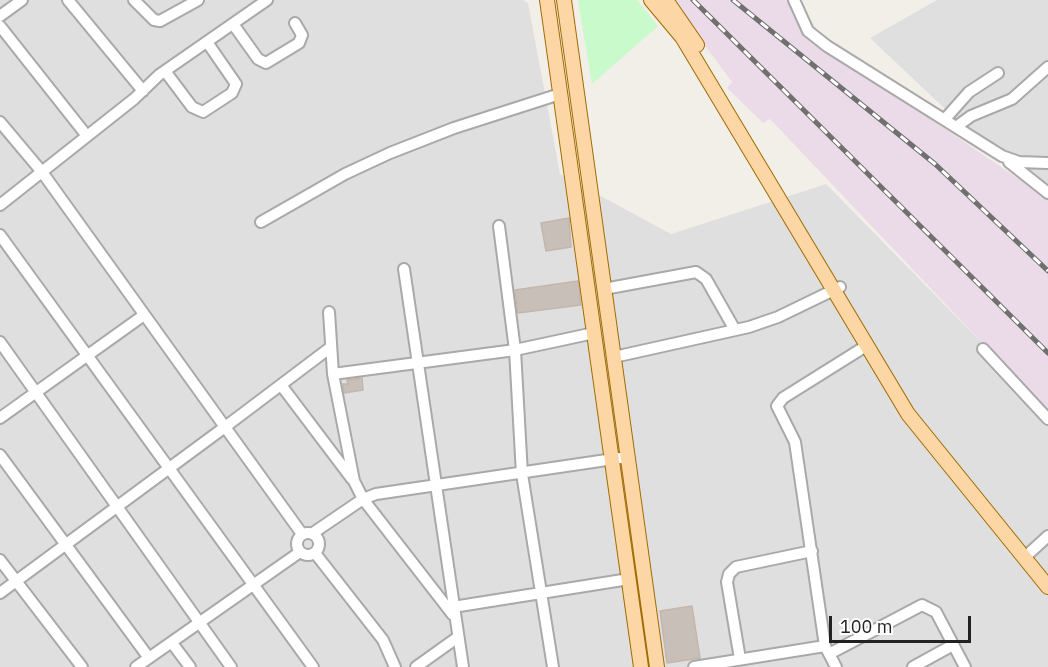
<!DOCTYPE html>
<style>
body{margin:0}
#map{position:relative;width:1048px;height:667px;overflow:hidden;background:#f2efe9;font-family:"IBM Plex Sans",sans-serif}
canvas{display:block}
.scale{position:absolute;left:829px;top:616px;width:142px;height:27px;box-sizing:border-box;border:3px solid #222;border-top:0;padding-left:8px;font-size:18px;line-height:21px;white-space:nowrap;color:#222;-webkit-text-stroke:4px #fff;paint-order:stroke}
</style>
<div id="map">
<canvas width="1048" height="667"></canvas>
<div class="scale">100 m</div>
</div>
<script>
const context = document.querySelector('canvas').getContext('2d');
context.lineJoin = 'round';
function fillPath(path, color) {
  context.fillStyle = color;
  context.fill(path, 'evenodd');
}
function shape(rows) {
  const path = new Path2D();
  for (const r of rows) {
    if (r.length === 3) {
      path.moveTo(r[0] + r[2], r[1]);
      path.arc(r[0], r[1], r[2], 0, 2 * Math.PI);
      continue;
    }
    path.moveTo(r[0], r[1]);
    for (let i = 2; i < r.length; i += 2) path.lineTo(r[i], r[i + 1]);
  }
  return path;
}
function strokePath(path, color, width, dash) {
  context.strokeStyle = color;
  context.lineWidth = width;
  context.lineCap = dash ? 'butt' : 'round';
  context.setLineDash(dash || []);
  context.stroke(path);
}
fillPath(shape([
 [0,0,523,0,528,3,560,174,671,234,826,184,1048,410,1048,667,0,667],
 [937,0,1048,0,1048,206,870,38]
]), '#e0dfdf');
fillPath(shape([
 [671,0,788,0,803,32,1048,199,1048,412,770,119,763,123,727,88,732,82]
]), '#ebdbe8');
fillPath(shape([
 [578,0,637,0,658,26,592,84]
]), '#c8facc');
const building = shape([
 [569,218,571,247,546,251,541,223,569,218],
 [578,281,581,305,518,313,515,290,578,281],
 [362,378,363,390,344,393,343,384,348,384,347,380,362,378],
 [692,606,700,658,667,663,660,611,692,606]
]);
fillPath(building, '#c7bfb8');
strokePath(building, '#c4b6ab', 1.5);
const minor = shape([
 [68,0,143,91],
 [134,0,154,20,160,21,198,0],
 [794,0,808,31,827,46,1002,156,1019,162,1048,163],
 [0,16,22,0],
 [233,24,258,59,266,63,299,43,302,35,295,23],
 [0,26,87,136],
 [165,71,192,107,203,112,232,93,236,84,207,42],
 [945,119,969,92,998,73],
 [0,122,42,172,225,427,331,347],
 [956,127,971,116,1012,99,1048,67],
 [1009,162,1048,193],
 [0,205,134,99,159,75,267,0],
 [261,222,345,174,390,153,454,128,560,94],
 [499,226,515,350,522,474,553,667],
 [0,235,313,667],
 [404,269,463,667],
 [604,289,696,272,706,279,735,330],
 [329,312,333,374,354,481,363,499,453,615],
 [0,342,231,667],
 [983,349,1048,419],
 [614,357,749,327,778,317,840,287],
 [333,374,515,350,594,333],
 [281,385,352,479],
 [0,418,144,315],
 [0,455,149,658],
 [308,544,11],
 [313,533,363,499,376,494,627,457],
 [315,553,383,640,395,667],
 [1024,558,1048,536],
 [0,560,82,667],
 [0,593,225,427,302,534],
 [453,607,629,579],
 [172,643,190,667],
 [829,654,922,605,936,612,965,667],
 [740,659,727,582,729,574,736,567,812,551],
 [136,667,300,552],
 [416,667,458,637],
 [694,667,825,646],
 [836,667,825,646,795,442,777,406,783,398,866,346],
 [913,667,953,645]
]);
const major = shape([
 [547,0,641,667],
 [564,0,657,667],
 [651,0,682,37,908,414,1048,587],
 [666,0,697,45]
]);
strokePath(minor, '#a9a9a9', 14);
strokePath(major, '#a06b00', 16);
strokePath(minor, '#fff', 10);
strokePath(major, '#fcd6a4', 14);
const rail = shape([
 [693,0,1048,353],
 [733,0,935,164,1048,271]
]);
strokePath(rail, '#707070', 5);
strokePath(rail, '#fff', 3, [9]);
</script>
